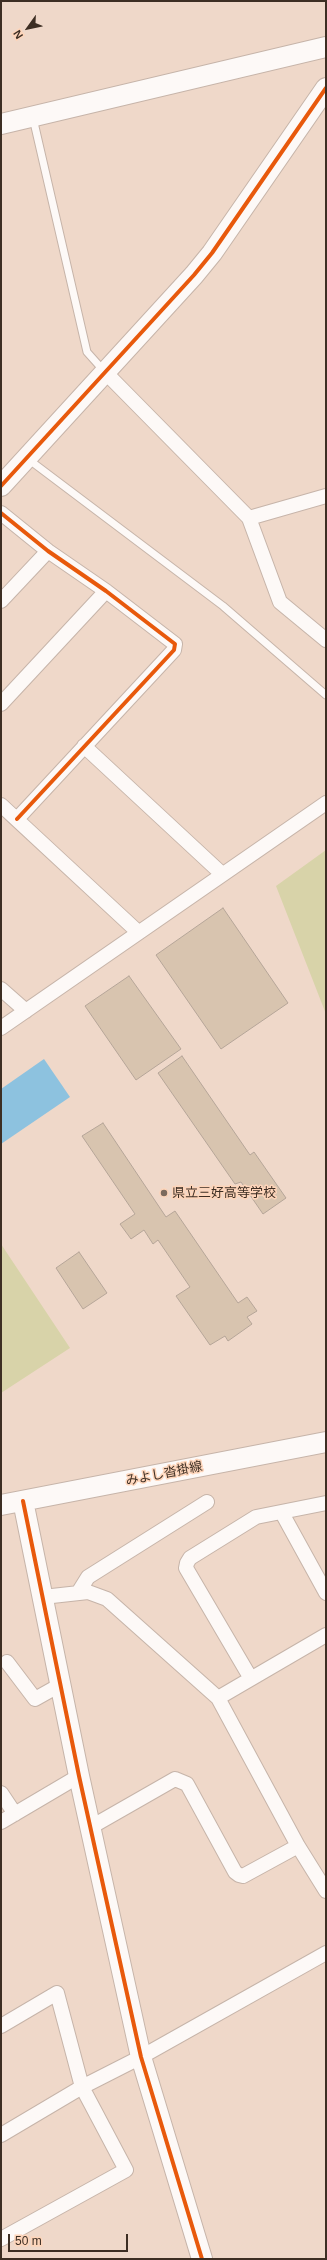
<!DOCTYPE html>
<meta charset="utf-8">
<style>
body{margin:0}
#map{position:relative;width:327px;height:2260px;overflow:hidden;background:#efd8c9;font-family:Helvetica,sans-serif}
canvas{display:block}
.frame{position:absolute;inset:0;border:2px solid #3d2e23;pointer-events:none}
.north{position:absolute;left:8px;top:8px;width:40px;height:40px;-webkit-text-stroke:3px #fed5ba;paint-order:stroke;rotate:237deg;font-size:11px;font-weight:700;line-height:16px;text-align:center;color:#3d2e23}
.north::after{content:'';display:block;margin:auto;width:14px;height:18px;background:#3d2e23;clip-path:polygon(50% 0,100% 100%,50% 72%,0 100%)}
.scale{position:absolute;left:8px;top:2234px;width:120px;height:18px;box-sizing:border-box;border:2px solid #3d2e23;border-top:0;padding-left:5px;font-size:12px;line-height:14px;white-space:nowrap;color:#3d2e23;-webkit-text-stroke:3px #fed5ba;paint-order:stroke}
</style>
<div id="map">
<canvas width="327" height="2260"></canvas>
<div class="frame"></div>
<div class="north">N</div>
<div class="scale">50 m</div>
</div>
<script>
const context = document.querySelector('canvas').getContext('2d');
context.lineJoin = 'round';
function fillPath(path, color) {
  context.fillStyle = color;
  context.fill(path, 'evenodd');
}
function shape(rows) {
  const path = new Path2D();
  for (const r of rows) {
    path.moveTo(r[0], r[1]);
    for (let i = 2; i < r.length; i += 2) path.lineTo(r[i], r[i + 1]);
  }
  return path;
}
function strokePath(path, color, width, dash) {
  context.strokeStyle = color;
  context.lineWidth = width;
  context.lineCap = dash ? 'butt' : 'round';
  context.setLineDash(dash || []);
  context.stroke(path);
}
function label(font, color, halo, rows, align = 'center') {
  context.font = font + ' Helvetica,"Noto Sans JP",sans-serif';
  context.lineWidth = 3;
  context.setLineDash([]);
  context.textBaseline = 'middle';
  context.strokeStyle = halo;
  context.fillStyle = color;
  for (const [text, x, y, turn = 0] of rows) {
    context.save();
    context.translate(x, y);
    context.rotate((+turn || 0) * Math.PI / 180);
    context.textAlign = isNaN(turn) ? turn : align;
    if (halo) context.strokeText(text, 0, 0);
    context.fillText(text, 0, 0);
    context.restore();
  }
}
fillPath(shape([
 [326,850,326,1014,276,886],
 [1,1244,70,1348,1,1393]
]), '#d8d3a9');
fillPath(shape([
 [44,1059,70,1097,1,1144,1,1089]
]), '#8dc2df');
const building = shape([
 [223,908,288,1003,221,1049,156,955,223,908],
 [129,976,181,1049,136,1080,85,1006,129,976],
 [182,1056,250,1155,254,1152,286,1198,263,1214,241,1182,235,1184,158,1073,182,1056],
 [103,1123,166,1217,175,1211,238,1303,247,1297,257,1311,247,1317,252,1324,228,1341,225,1336,210,1345,176,1296,190,1287,158,1240,153,1244,144,1230,131,1239,120,1224,135,1214,82,1136,103,1123],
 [79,1252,107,1293,83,1309,56,1268,79,1252]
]);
fillPath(building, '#d8c4af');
strokePath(building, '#b5a598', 1);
const lane = shape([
 [33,118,87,352,104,371],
 [28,459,223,606,326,695]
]);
const street = shape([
 [104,371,249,518,326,496],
 [1,513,48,551,106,591,175,644,174,650,17,819],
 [249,518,280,602,326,640],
 [1,601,48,551],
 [1,704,106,591],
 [84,746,222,874],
 [1,805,138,932],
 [1,989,26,1011],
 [1,1028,326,803],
 [282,1513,326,1593],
 [78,1593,88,1577,207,1502],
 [43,1597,88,1592,107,1599,218,1698,298,1846,326,1891],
 [7,1662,35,1699,60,1685],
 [250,1677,186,1568,187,1563,190,1558,256,1517,326,1503],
 [218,1698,326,1635],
 [1,1793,15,1814],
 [1,1822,79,1776],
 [91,1827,175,1779,187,1784,235,1872,239,1875,243,1876,298,1846],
 [1,2026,57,1993,82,2087,126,2170,1,2239],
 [1,2135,82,2087,141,2057,326,1953]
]);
const secondary = shape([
 [1,124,326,47],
 [1,486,194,275,212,253,326,88],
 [23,1501,79,1776,141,2057,202,2259],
 [1,1505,326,1442]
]);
strokePath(lane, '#c6b4a9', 9);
strokePath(street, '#c6b4a9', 16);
strokePath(secondary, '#c6b4a9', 22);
strokePath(lane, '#fdf9f7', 7);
strokePath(street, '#fdf9f7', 14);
strokePath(secondary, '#fdf9f7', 20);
strokePath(shape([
 [1,486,194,275,212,253,326,88],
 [1,513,48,551,106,591,175,644,174,650,17,819],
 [23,1501,79,1776,141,2057,202,2259]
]), '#e8590c', 4);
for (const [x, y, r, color] of [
 [164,1193,4,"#7b6a5d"]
]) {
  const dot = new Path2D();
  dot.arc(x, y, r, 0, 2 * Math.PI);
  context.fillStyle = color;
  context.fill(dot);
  strokePath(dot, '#fed5ba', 1.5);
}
label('13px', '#3d2e23', '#fed5ba', [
 ["県立三好高等学校",172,1193]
], 'left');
label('13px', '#3d2e23', '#fed5ba', [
 ["みよし沓掛線",164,1474,-11]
]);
</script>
